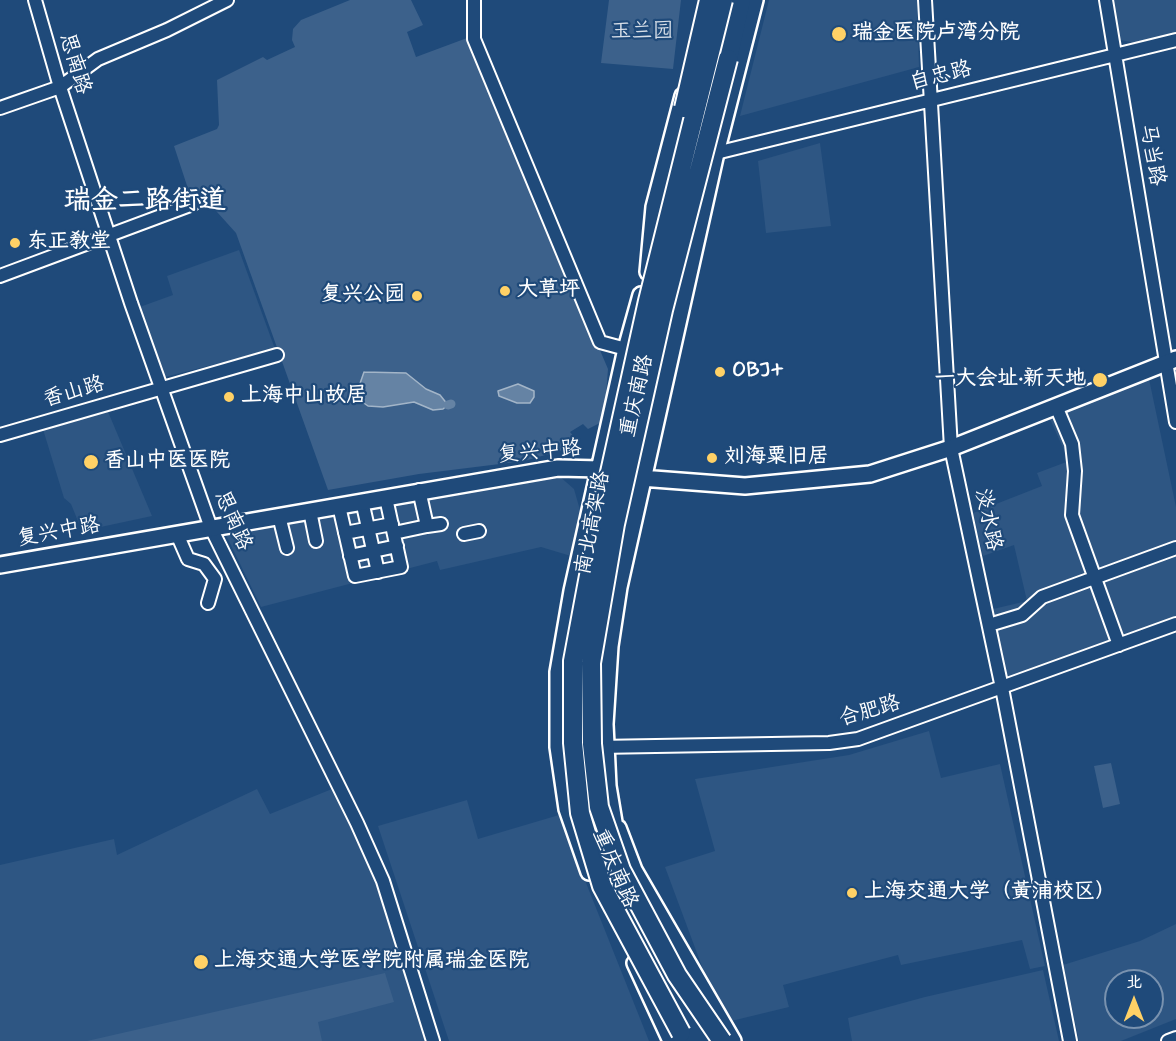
<!DOCTYPE html>
<meta charset="utf-8">
<style>
body{margin:0}
#map{position:relative;width:1176px;height:1041px;overflow:hidden;background:#1f4a7a;font-family:Mynerve,"LXGW WenKai TC",sans-serif}
canvas{display:block}
.north{position:absolute;left:1104px;top:969px;width:60px;height:60px;box-sizing:border-box;background:#1f4a7a;border:2px solid #7992af;border-radius:50%;rotate:0deg;font-size:16px;font-weight:700;line-height:24px;text-align:center;color:#fff}
.north::after{content:'';display:block;margin:auto;width:21px;height:27px;background:#ffd166;clip-path:polygon(50% 0,100% 100%,50% 72%,0 100%)}
</style>
<div id="map">
<canvas width="1176" height="1041"></canvas>
<div class="north">北</div>
</div>
<script>
const context = document.querySelector('canvas').getContext('2d');
context.lineJoin = 'round';
function fillPath(path, color) {
  context.fillStyle = color;
  context.fill(path, 'evenodd');
}
function shape(rows) {
  const path = new Path2D();
  for (const r of rows) {
    path.moveTo(r[0], r[1]);
    for (let i = 2; i < r.length; i += 2) path.lineTo(r[i], r[i + 1]);
  }
  return path;
}
function strokePath(path, color, width, dash) {
  context.strokeStyle = color;
  context.lineWidth = width;
  context.lineCap = dash ? 'butt' : 'round';
  context.setLineDash(dash || []);
  context.stroke(path);
}
function label(font, color, halo, rows, align = 'center') {
  context.font = font + ' Mynerve,"LXGW WenKai TC",sans-serif';
  context.lineWidth = 4.5;
  context.setLineDash([]);
  context.textBaseline = 'middle';
  context.strokeStyle = halo;
  context.fillStyle = color;
  for (const [text, x, y, turn = 0] of rows) {
    context.save();
    context.translate(x, y);
    context.rotate((+turn || 0) * Math.PI / 180);
    context.textAlign = isNaN(turn) ? turn : align;
    if (halo) context.strokeText(text, 0, 0);
    context.fillText(text, 0, 0);
    context.restore();
  }
}
fillPath(shape([
 [769,0,917,0,919,67,740,116],
 [1113,0,1176,0,1176,34,1136,43,1120,40],
 [820,143,831,226,766,233,758,161],
 [239,250,275,349,161,378,137,308,173,295,167,276],
 [1149,379,1176,507,1176,617,1006,679,993,609,1027,601,1014,545,983,556,973,513,1042,486,1037,473,1069,461,1050,419],
 [106,407,152,516,82,531,71,504,64,498,42,426],
 [558,475,574,489,580,510,571,556,541,547,440,570,437,561,261,607,226,535,399,501],
 [929,731,941,778,1000,764,1045,966,1030,969,1022,940,901,965,898,955,783,985,789,1007,723,1023,665,867,715,851,695,779,849,755],
 [257,789,270,814,332,789,377,884,427,1041,0,1041,0,865,114,839,117,855],
 [467,800,478,839,559,815,649,1041,449,1041,378,826],
 [1176,924,1176,1019,1121,1041,1079,1041,1063,965,1140,941],
 [1116,981,1152,981,1152,1017,1116,1017],
 [1043,970,1059,1041,852,1041,848,1018,925,997]
]), '#2e5683');
fillPath(shape([
 [350,0,411,0,423,25,407,32,416,57,467,38,608,369,604,421,588,429,583,424,570,432,576,439,563,450,524,461,419,474,328,490,236,233,208,202,194,207,174,146,217,129,219,125,217,80,263,57,267,60,295,47,292,40,293,29,301,20],
 [609,0,681,0,673,69,601,63],
 [1111,763,1120,804,1103,808,1094,766],
 [385,973,394,1002,318,1022,322,1041,87,1041]
]), '#3c618b');
const water = shape([
 [364,372,406,373,426,389,440,395,448,405,443,409,433,410,414,402,383,407,368,406,361,401,357,392,364,372],
 [518,384,534,391,534,397,530,403,517,403,499,396,498,391,518,384]
]);
fillPath(water, '#6583a4');
strokePath(water, '#a3b5c8', 1.5);
strokePath(shape([
 [448,405,451,404]
]), '#6583a4', 9);
const minor = shape([
 [35,0,60,87,131,303,211,528,357,823,383,881,433,1041],
 [474,0,474,39,600,342,626,349],
 [925,0,951,448,1002,688,1070,1041],
 [1106,0,1176,422],
 [0,108,60,87,98,59,167,30,227,0],
 [716,153,1176,40],
 [0,276,193,204],
 [1056,406,1072,444,1075,471,1072,515,1119,645],
 [0,435,277,355],
 [419,490,427,526,441,524],
 [362,501,378,572],
 [339,506,355,576,401,567,386,498],
 [310,511,316,541],
 [279,516,287,548],
 [345,533,392,524],
 [394,533,427,526],
 [177,534,188,559,204,564,215,579,208,603],
 [464,534,479,531],
 [350,556,397,546],
 [989,625,1022,615,1042,597,1176,548],
 [598,747,829,743,858,739,1176,624],
 [1168,1041,1176,1038]
]);
const major = shape([
 [648,272,654,207,683,96],
 [0,565,558,468,601,469,641,478,745,486,870,474,951,448,1176,359],
 [618,828,634,870,733,1041],
 [617,840,608,786,605,724,610,646,619,587,716,153,755,0],
 [589,872,567,809,558,747,558,672,572,591,626,349,641,295],
 [635,963,671,1041]
]);
const highway = shape([
 [728,59,741,0]
]);
strokePath(minor, '#fff', 16);
strokePath(major, '#fff', 20);
strokePath(highway, '#fff', 22);
strokePath(minor, '#1f4a7a', 12);
strokePath(major, '#1f4a7a', 15);
strokePath(highway, '#1f4a7a', 18);
const highwayBridge = shape([
 [684,108,709,0],
 [681,1033,602,886,580,813,573,743,573,661,599,522,648,301,723,0],
 [722,1041,677,975,621,870,599,807,592,744,591,663,615,524,663,310,728,59]
]);
strokePath(highwayBridge, '#fff', 22, []);
strokePath(highwayBridge, '#1f4a7a', 18);
for (const [x, y, r, color] of [
 [839,34,8,"#ffd166"],
 [15,243,6,"#ffd166"],
 [505,291,6,"#ffd166"],
 [417,296,6,"#ffd166"],
 [720,372,6,"#ffd166"],
 [1100,380,8,"#ffd166"],
 [229,397,6,"#ffd166"],
 [712,458,6,"#ffd166"],
 [91,462,8,"#ffd166"],
 [852,893,6,"#ffd166"],
 [201,962,8,"#ffd166"]
]) {
  const dot = new Path2D();
  dot.arc(x, y, r, 0, 2 * Math.PI);
  context.fillStyle = color;
  context.fill(dot);
  strokePath(dot, '#1f4a7a', 2);
}
label('21px', '#d8dfe8', '#1f4a7a', [
 ["玉兰园",642,33]
]);
label('bold 21px', '#fff', '#1f4a7a', [
 ["瑞金医院卢湾分院",852,34],
 ["东正教堂",27,243],
 ["大草坪",517,291],
 ["复兴公园",405,296,"right"],
 ["OBJ+",732,372],
 ["一大会址·新天地",1086,380,"right"],
 ["上海中山故居",241,397],
 ["刘海粟旧居",724,458],
 ["香山中医医院",104,462],
 ["上海交通大学（黄浦校区）",864,893],
 ["上海交通大学医学院附属瑞金医院",214,962]
], 'left');
label('21px', '#fff', '#1f4a7a', [
 ["思南路",74,64,73],
 ["自忠路",941,77,-14],
 ["马当路",1151,155,80],
 ["香山路",74,393,-16],
 ["重庆南路",638,396,-77],
 ["复兴中路",540,453,-5],
 ["淡水路",987,520,78],
 ["思南路",232,521,66],
 ["南北高架路",594,523,-79],
 ["复兴中路",59,533,-10],
 ["合肥路",870,712,-16],
 ["重庆南路",614,869,67]
]);
label('bold 27px', '#fff', '#1f4a7a', [
 ["瑞金二路街道",145,202]
]);
</script>
